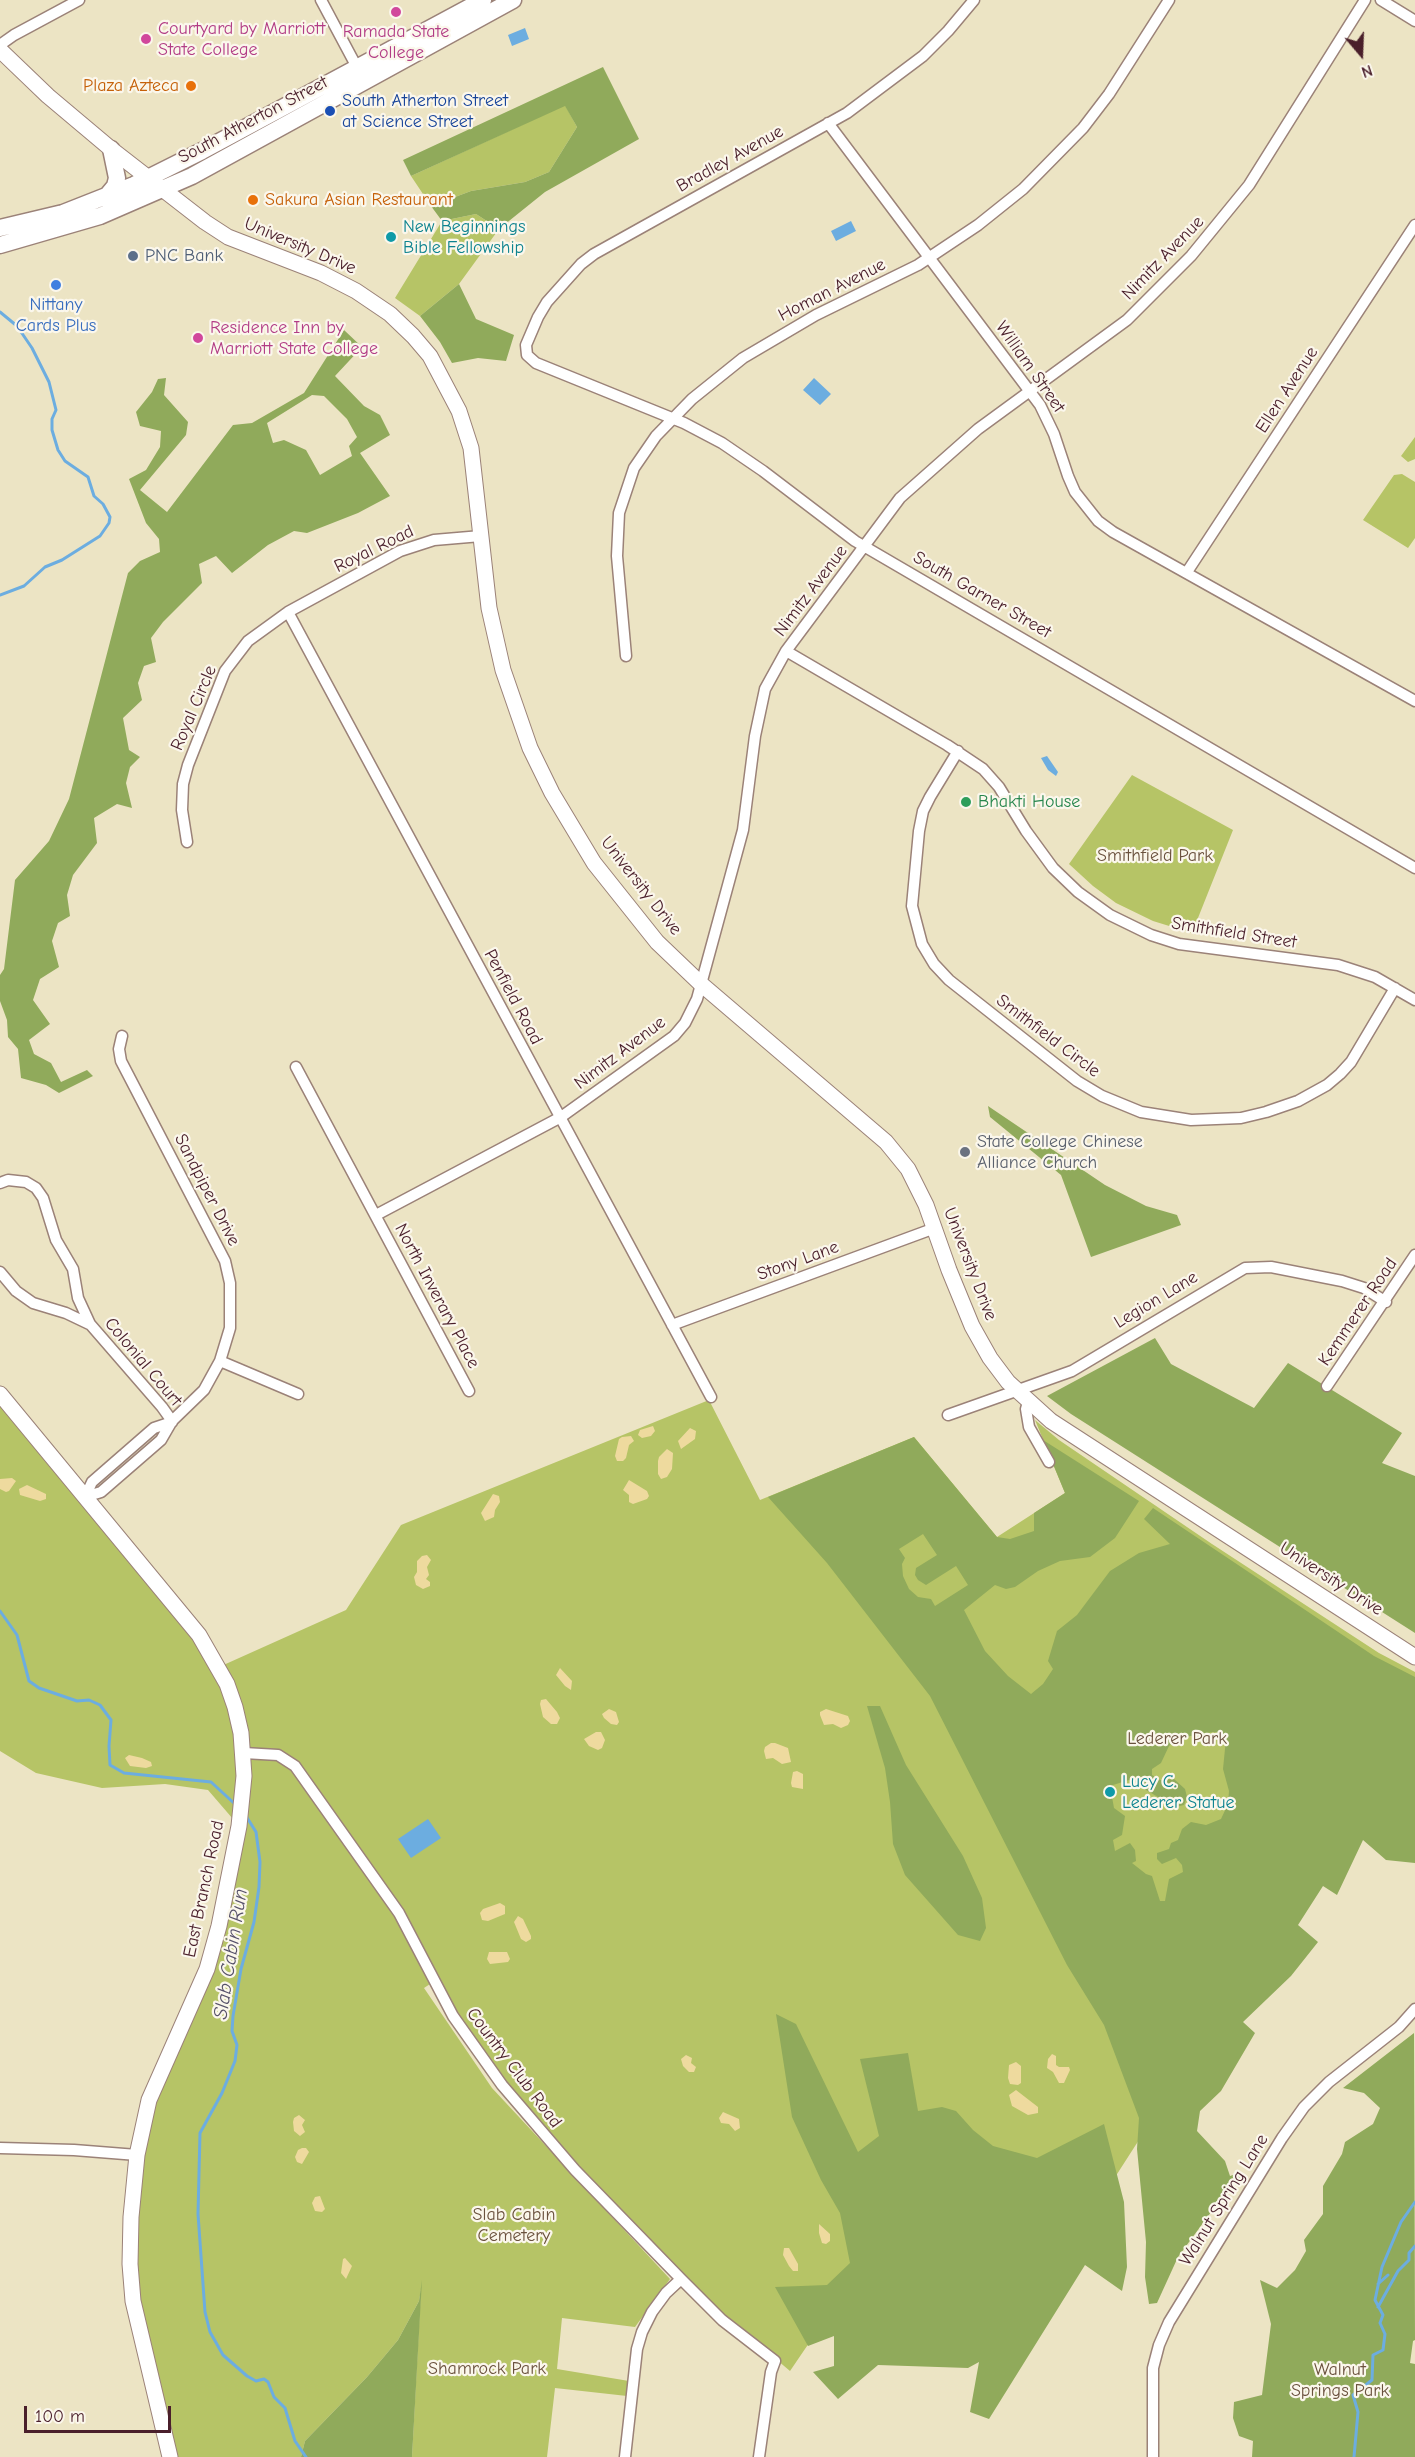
<!DOCTYPE html>
<style>
body{margin:0}
#map{position:relative;width:1415px;height:2457px;overflow:hidden;background:#ece4c4;font-family:"Comic Neue",sans-serif}
canvas{display:block}
.north{position:absolute;left:1331px;top:24px;width:60px;height:60px;-webkit-text-stroke:4px #fbf7ec;paint-order:stroke;rotate:161deg;font-size:16px;font-weight:700;line-height:24px;text-align:center;color:#4a1f2b}
.north::after{content:'';display:block;margin:auto;width:21px;height:27px;background:#4a1f2b;clip-path:polygon(50% 0,100% 100%,50% 72%,0 100%)}
.scale{position:absolute;left:24px;top:2406px;width:147px;height:27px;box-sizing:border-box;border:3px solid #4a1f2b;border-top:0;padding-left:8px;font-size:18px;line-height:21px;white-space:nowrap;color:#4a1f2b;-webkit-text-stroke:4px #fbf7ec;paint-order:stroke}
</style>
<div id="map">
<canvas width="1415" height="2457"></canvas>
<div class="north">N</div>
<div class="scale">100 m</div>
</div>
<script>
const context = document.querySelector('canvas').getContext('2d');
context.lineJoin = 'round';
function fillPath(path, color) {
  context.fillStyle = color;
  context.fill(path, 'evenodd');
}
function shape(rows) {
  const path = new Path2D();
  for (const r of rows) {
    path.moveTo(r[0], r[1]);
    for (let i = 2; i < r.length; i += 2) path.lineTo(r[i], r[i + 1]);
  }
  return path;
}
function strokePath(path, color, width, dash) {
  context.strokeStyle = color;
  context.lineWidth = width;
  context.lineCap = dash ? 'butt' : 'round';
  context.setLineDash(dash || []);
  context.stroke(path);
}
function label(font, color, halo, rows, align = 'center') {
  context.font = font + ' "Comic Neue",sans-serif';
  context.lineWidth = 4.5;
  context.setLineDash([]);
  context.textBaseline = 'middle';
  context.strokeStyle = halo;
  context.fillStyle = color;
  for (const [text, x, y, turn = 0] of rows) {
    context.save();
    context.translate(x, y);
    context.rotate((+turn || 0) * Math.PI / 180);
    context.textAlign = isNaN(turn) ? turn : align;
    if (halo) context.strokeText(text, 0, 0);
    context.fillText(text, 0, 0);
    context.restore();
  }
}
fillPath(shape([
 [565,105,577,127,549,172,525,182,471,191,431,206,411,176],
 [476,214,499,229,459,284,420,316,395,298,442,221],
 [1415,437,1415,459,1408,462,1401,456],
 [1402,474,1415,482,1415,538,1408,548,1363,520,1394,475],
 [1132,775,1233,830,1192,933,1153,921,1116,903,1093,886,1069,864],
 [0,1394,219,1667,346,1610,401,1525,709,1400,760,1500,914,1437,997,1537,1065,1493,1035,1420,1059,1440,1212,1544,1379,1653,1415,1672,1415,1846,1344,1821,993,2367,837,2302,790,2371,681,2279,502,2085,433,1982,424,1988,492,2088,670,2279,635,2327,562,2318,557,2369,629,2381,627,2396,555,2388,547,2457,412,2457,421,2289,419,2301,398,2340,367,2377,305,2441,301,2457,170,2457,133,2301,143,2125,207,1969,239,1826,208,1790,165,1784,102,1788,36,1773,0,1751]
]), '#b6c466');
fillPath(shape([
 [603,67,639,139,545,192,499,229,476,214,442,221,431,206,471,191,525,182,549,172,577,127,565,106,411,176,403,160],
 [459,284,476,319,514,335,506,361,478,358,452,363,440,342,420,316],
 [344,330,362,347,335,376,364,406,380,415,390,435,360,453,390,496,358,513,307,533,294,531,268,545,232,573,216,556,199,564,202,583,163,622,151,638,156,662,144,666,138,683,142,700,123,718,129,750,140,757,130,767,126,783,132,808,117,804,94,818,97,843,73,875,67,895,70,916,58,923,52,941,59,967,40,979,33,1000,50,1024,29,1040,34,1054,51,1063,61,1082,87,1070,93,1076,59,1093,46,1085,21,1078,18,1049,8,1037,7,1020,0,1001,0,975,4,969,15,880,49,841,69,799,128,573,140,561,160,552,159,539,146,523,129,479,146,470,160,447,161,431,140,426,136,412,152,392,158,379,166,378,164,395,188,422,186,435,140,490,167,512,233,425,252,423,304,393],
 [312,395,324,396,347,419,357,437,349,446,352,456,320,475,306,450,284,440,273,443,267,423],
 [988,1106,1105,1185,1146,1206,1177,1215,1181,1225,1091,1257,1061,1175,990,1117],
 [1155,1338,1171,1364,1254,1408,1288,1363,1402,1433,1382,1463,1415,1476,1415,1633,1071,1414,1047,1396],
 [914,1437,997,1537,1010,1539,1034,1531,1034,1513,1065,1493,1043,1440,1139,1501,1115,1538,1090,1557,1060,1561,1038,1571,1015,1587,1006,1589,995,1585,964,1610,985,1651,1008,1676,1031,1694,1043,1684,1053,1669,1048,1661,1057,1631,1077,1615,1110,1571,1139,1553,1170,1544,1144,1519,1153,1508,1374,1656,1415,1677,1415,1863,1386,1860,1363,1840,1337,1895,1323,1886,1298,1925,1318,1942,1291,1976,1243,2022,1255,2033,1221,2091,1200,2111,1197,2131,1225,2161,1230,2176,1239,2173,1243,2176,1241,2181,1231,2185,1178,2257,1157,2303,1149,2304,1145,2277,1146,2242,1137,2149,1139,2118,1104,2025,1067,1965,930,1696,827,1563,768,1497],
 [923,1534,937,1555,916,1568,915,1575,918,1580,926,1585,956,1566,968,1585,935,1606,931,1599,918,1597,909,1589,903,1576,902,1564,905,1558,899,1549],
 [1213,1732,1222,1733,1226,1739,1223,1769,1229,1791,1228,1804,1221,1819,1206,1825,1191,1822,1182,1829,1178,1840,1171,1843,1169,1849,1157,1853,1157,1859,1162,1864,1176,1858,1182,1865,1183,1872,1169,1879,1165,1901,1160,1901,1152,1876,1146,1874,1132,1863,1136,1861,1135,1850,1130,1843,1115,1851,1113,1840,1122,1835,1125,1816,1114,1808,1112,1797,1113,1785,1129,1780,1175,1807,1184,1805,1187,1797,1185,1789,1174,1779,1160,1780,1152,1775,1152,1769,1161,1763,1169,1746,1179,1738],
 [867,1706,880,1706,906,1765,963,1856,982,1898,986,1928,980,1941,958,1935,905,1875,893,1844,890,1802,885,1768],
 [776,2014,796,2024,858,2152,879,2136,860,2059,908,2053,918,2111,942,2107,956,2111,973,2130,993,2146,1037,2158,1104,2124,1124,2202,1127,2267,1122,2291,1085,2265,989,2419,970,2412,979,2362,968,2368,878,2365,838,2399,813,2372,834,2366,834,2336,808,2346,775,2287,827,2285,850,2263,840,2213,821,2180,792,2117],
 [1414,2033,1415,2340,1413,2341,1410,2363,1415,2364,1415,2457,1252,2457,1253,2441,1239,2436,1233,2418,1234,2402,1262,2395,1271,2324,1260,2280,1277,2288,1295,2270,1306,2251,1304,2240,1323,2214,1323,2186,1342,2154,1345,2142,1373,2124,1380,2108,1364,2093,1343,2088],
 [422,2280,412,2457,301,2457,305,2441,367,2377,398,2340,419,2301]
]), '#90aa5b');
fillPath(shape([
 [653,1426,655,1431,651,1436,642,1438,638,1435,640,1430],
 [690,1428,696,1431,695,1439,681,1449,678,1441],
 [631,1436,634,1441,629,1445,626,1458,623,1461,617,1461,615,1456,619,1439,622,1437],
 [667,1449,673,1453,672,1469,667,1477,661,1479,658,1474,658,1461,659,1457],
 [12,1478,16,1481,9,1491,6,1492,0,1489,0,1479],
 [629,1480,647,1491,649,1496,647,1499,633,1504,629,1502,629,1495,623,1490],
 [27,1485,46,1494,46,1499,40,1501,20,1495,19,1489],
 [493,1494,499,1496,500,1502,495,1510,494,1517,485,1521,481,1513],
 [427,1555,431,1560,427,1567,429,1575,426,1579,430,1582,430,1586,423,1589,416,1585,414,1577,417,1572,417,1561,422,1556],
 [560,1668,572,1681,571,1690,565,1686,556,1675],
 [546,1699,557,1712,560,1718,557,1724,551,1724,543,1717,540,1704,541,1700],
 [609,1709,616,1712,619,1722,617,1725,611,1724,604,1718,602,1714],
 [826,1709,848,1716,850,1721,848,1725,841,1728,833,1724,824,1725,820,1715,820,1712],
 [596,1732,601,1732,605,1740,602,1748,598,1750,589,1746,584,1739],
 [771,1743,775,1743,788,1748,791,1762,782,1764,773,1758,766,1759,764,1751,765,1747],
 [129,1755,142,1758,151,1762,152,1766,146,1768,130,1766,125,1758],
 [797,1771,803,1774,803,1789,792,1787,791,1783,793,1772],
 [500,1903,505,1906,505,1914,488,1921,482,1920,480,1913,483,1909],
 [518,1916,523,1919,531,1936,531,1939,526,1942,521,1939,514,1922],
 [489,1952,507,1952,510,1959,508,1962,490,1964,487,1959],
 [1052,2054,1056,2056,1056,2065,1059,2067,1069,2067,1070,2070,1064,2083,1059,2083,1053,2072,1047,2068,1048,2059],
 [686,2055,692,2058,691,2063,696,2067,694,2072,689,2072,683,2066,681,2059],
 [1016,2062,1021,2066,1021,2083,1018,2085,1010,2084,1008,2078,1009,2065],
 [1016,2090,1038,2107,1038,2113,1028,2115,1012,2106,1009,2095],
 [723,2112,739,2119,740,2128,735,2131,729,2124,721,2123,719,2118],
 [299,2115,305,2120,302,2125,305,2132,300,2136,294,2131,293,2122,294,2118],
 [302,2148,306,2148,309,2152,302,2164,297,2162,295,2157,298,2150],
 [320,2196,325,2209,322,2212,315,2211,312,2203,315,2197],
 [819,2224,830,2234,830,2241,826,2244,822,2243,819,2233],
 [784,2248,789,2248,798,2264,798,2271,793,2271,789,2266,783,2255],
 [345,2258,352,2266,346,2279,341,2273,343,2259]
]), '#eeda9e');
fillPath(shape([
 [525,28,529,39,512,46,508,35],
 [851,221,856,231,836,241,831,231],
 [814,378,831,394,820,405,803,390],
 [1047,756,1058,772,1056,776,1048,770,1041,758],
 [428,1819,441,1838,411,1858,398,1839]
]), '#6cade0');
strokePath(shape([
 [0,312,17,326,32,348,49,382,56,410,52,419,52,430,58,450,65,461,88,477,94,496,103,504,110,517,109,523,100,536,62,560,45,567,24,586,0,595],
 [0,1611,17,1635,29,1681,39,1688,77,1701,89,1700,100,1705,111,1720,109,1746,110,1765,124,1773,211,1782,236,1805],
 [246,1816,256,1832,260,1862,259,1887,254,1922,241,1969,233,2016,232,2031,237,2045,235,2061,222,2093,200,2133,198,2214,205,2312,210,2332,223,2355,247,2376,256,2381,264,2379,268,2382,274,2397,285,2408,295,2441,306,2457],
 [1378,2284,1388,2275],
 [1378,2307,1398,2271,1409,2260,1409,2253,1415,2246],
 [1354,2457,1358,2412,1353,2395,1372,2380,1373,2355,1383,2350,1385,2334,1380,2323,1383,2315,1375,2300,1382,2267,1401,2222,1415,2202]
]), '#6cade0', 3);
const street = shape([
 [321,0,360,73],
 [974,0,948,31,923,56,847,113,594,254,581,264,547,302,538,317,526,345,527,355,536,363,684,423,722,443,763,471,855,541,1415,868],
 [1381,0,1415,21],
 [0,45,14,35,79,0],
 [828,123,1040,405,1054,434,1068,476,1075,492,1098,521,1113,532,1415,701],
 [1187,572,1415,225],
 [288,612,711,1397],
 [786,651,947,745,983,769,999,787,1026,831,1053,868,1078,892,1110,915,1151,935,1179,944,1338,965,1375,977,1415,1000],
 [626,656,617,556,619,513,634,468,656,436,692,399,743,358,816,315,918,265,978,225,1023,189,1083,128,1109,94,1169,0],
 [958,751,930,797,923,811,919,831,912,906,922,944,934,964,949,980,1077,1081,1102,1096,1141,1112,1191,1120,1241,1118,1266,1112,1298,1101,1327,1085,1340,1074,1351,1062,1395,988],
 [187,842,182,810,183,784,188,765,225,671,248,641,288,612,400,551,434,540,481,536],
 [296,1067,469,1391],
 [0,1183,8,1180,26,1182,36,1188,43,1198,56,1240,73,1269,78,1298,90,1324,162,1407,172,1421],
 [376,1215,561,1117,674,1036,685,1023,697,999,743,830,755,736,765,689,786,651,900,498,978,429,1127,320,1191,256,1249,185,1365,0],
 [0,1272,16,1291,33,1303,66,1313,89,1324],
 [672,1325,935,1228],
 [220,1361,298,1394],
 [1327,1386,1415,1255],
 [1028,1402,1026,1409,1029,1427,1049,1462],
 [948,1415,1072,1371,1245,1268,1271,1267,1342,1281,1364,1288,1386,1302],
 [85,1497,101,1492,161,1440,172,1421,204,1390,220,1361,230,1328,230,1283,225,1261,121,1061,119,1049,122,1036],
 [85,1497,92,1482,154,1428,172,1422],
 [244,1753,278,1755,295,1766,399,1913,453,2016,502,2085,575,2170,681,2279,722,2320,775,2361,771,2372,759,2457],
 [0,2148,74,2150,137,2155],
 [625,2457,637,2349,642,2332,652,2312,666,2293,681,2279],
 [1153,2457,1153,2368,1159,2345,1169,2322,1282,2138,1304,2107,1329,2082,1399,2027,1415,2009]
]);
const secondary = shape([
 [0,50,48,96,111,149,205,222,228,237,321,273,356,291,390,314,413,336,430,356,459,411,471,448,489,608,503,670,530,748,552,793,594,863,657,942,701,984,886,1142,908,1169,926,1205,949,1270,972,1326,990,1358,1008,1382,1051,1421,1415,1657],
 [0,1394,199,1635,227,1684,235,1707,241,1733,244,1776,239,1826,219,1926,207,1969,149,2100,137,2155,131,2217,130,2264,133,2301,170,2457]
]);
const primary = shape([
 [105,198,115,186,117,178,111,149],
 [0,228,63,213,134,185,202,151,483,0],
 [0,245,100,216,192,176,513,0]
]);
strokePath(street, '#9b8278', 13);
strokePath(secondary, '#9b8278', 17);
strokePath(primary, '#9b8278', 19);
strokePath(street, '#fff', 10);
strokePath(secondary, '#fff', 15);
strokePath(primary, '#fff', 16);
for (const [x, y, r, color] of [
 [396,12,6,"#d1479c"],
 [146,39,6,"#d1479c"],
 [191,86,6,"#e8710a"],
 [330,111,6,"#1a4fb4"],
 [253,200,6,"#e8710a"],
 [391,237,6,"#0f9aa8"],
 [133,256,6,"#5c6f8a"],
 [56,285,6,"#3f7fe0"],
 [198,338,6,"#d1479c"],
 [966,802,6,"#2e9e5b"],
 [965,1152,6,"#6b7280"],
 [1110,1792,6,"#0f9aa8"]
]) {
  const dot = new Path2D();
  dot.arc(x, y, r, 0, 2 * Math.PI);
  context.fillStyle = color;
  context.fill(dot);
  strokePath(dot, '#fbf7ec', 2);
}
label('18px', '#b23c85', '#fbf7ec', [
 ["Courtyard by Marriott",158,29],
 ["State College",158,50],
 ["Ramada State",396,32,"center"],
 ["College",396,53,"center"],
 ["Residence Inn by",210,328],
 ["Marriott State College",210,349]
], 'left');
label('18px', '#c56008', '#fbf7ec', [
 ["Plaza Azteca",179,86],
 ["Sakura Asian Restaurant",265,200,"left"]
], 'right');
label('18px', '#164399', '#fbf7ec', [
 ["South Atherton Street",342,101],
 ["at Science Street",342,122]
], 'left');
label('18px', '#4a1f2b', '#fbf7ec', [
 ["South Atherton Street",253,120,-28],
 ["Bradley Avenue",730,159,-29],
 ["University Drive",300,246,23],
 ["Nimitz Avenue",1163,258,-46],
 ["Homan Avenue",832,290,-27],
 ["William Street",1030,367,55],
 ["Ellen Avenue",1287,390,-57],
 ["Royal Road",374,549,-26],
 ["Nimitz Avenue",811,591,-53],
 ["South Garner Street",982,595,30],
 ["Royal Circle",194,708,-67],
 ["University Drive",641,886,52],
 ["Smithfield Street",1234,933,9],
 ["Penfield Road",513,997,62],
 ["Smithfield Circle",1048,1036,37],
 ["Nimitz Avenue",620,1053,-37],
 ["Sandpiper Drive",207,1190,63],
 ["Stony Lane",798,1261,-20],
 ["University Drive",970,1264,69],
 ["North Inverary Place",437,1296,62],
 ["Legion Lane",1156,1300,-31],
 ["Kemmerer Road",1358,1312,-56],
 ["Colonial Court",143,1362,50],
 ["University Drive",1331,1579,33],
 ["East Branch Road",204,1889,-78],
 ["Country Club Road",514,2068,53],
 ["Walnut Spring Lane",1224,2200,-58]
]);
label('18px', '#0d838f', '#fbf7ec', [
 ["New Beginnings",403,227],
 ["Bible Fellowship",403,248],
 ["Lucy C.",1122,1782],
 ["Lederer Statue",1122,1803]
], 'left');
label('18px', '#4e5e75', '#fbf7ec', [
 ["PNC Bank",145,256]
], 'left');
label('18px', '#366cbe', '#fbf7ec', [
 ["Nittany",56,305],
 ["Cards Plus",56,326]
]);
label('18px', '#27864d', '#fbf7ec', [
 ["Bhakti House",978,802]
], 'left');
label('18px', '#6a513d', '#fbf7ec', [
 ["Smithfield Park",1155,856],
 ["Lederer Park",1177,1739],
 ["Slab Cabin",514,2215],
 ["Cemetery",514,2236],
 ["Shamrock Park",487,2369],
 ["Walnut",1340,2370],
 ["Springs Park",1340,2391]
]);
label('18px', '#5b616d', '#fbf7ec', [
 ["State College Chinese",977,1142],
 ["Alliance Church",977,1163]
], 'left');
label('italic 20px', '#56516a', '#fbf7ec', [
 ["Slab Cabin Run",231,1954,-81]
]);
</script>
